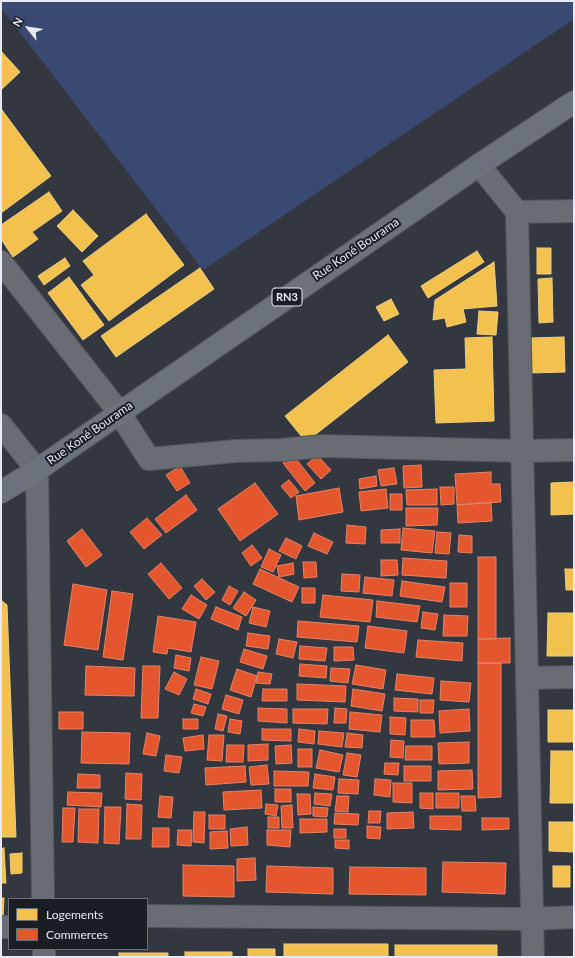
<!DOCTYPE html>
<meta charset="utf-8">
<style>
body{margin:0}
#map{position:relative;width:575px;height:958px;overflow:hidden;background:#33373f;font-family:Lato,sans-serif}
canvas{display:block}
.frame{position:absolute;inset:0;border:2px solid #e5eaf4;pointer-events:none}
.legend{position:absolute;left:8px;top:898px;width:140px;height:52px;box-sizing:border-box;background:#1a1d24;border:1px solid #6b6f77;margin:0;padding:5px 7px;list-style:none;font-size:12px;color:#e5eaf4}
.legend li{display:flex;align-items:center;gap:8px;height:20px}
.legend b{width:20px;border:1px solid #6b6f77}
.north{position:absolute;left:8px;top:8px;width:40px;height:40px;-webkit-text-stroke:3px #1a1d24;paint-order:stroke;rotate:300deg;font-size:11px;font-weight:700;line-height:16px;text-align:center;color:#e5eaf4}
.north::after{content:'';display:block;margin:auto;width:14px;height:18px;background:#e5eaf4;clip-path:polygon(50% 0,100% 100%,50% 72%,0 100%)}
</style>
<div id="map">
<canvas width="575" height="958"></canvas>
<div class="frame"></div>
<ul class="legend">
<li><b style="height:11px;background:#f2c14e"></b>Logements</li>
<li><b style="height:11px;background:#e4572e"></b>Commerces</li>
</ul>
<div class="north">N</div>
</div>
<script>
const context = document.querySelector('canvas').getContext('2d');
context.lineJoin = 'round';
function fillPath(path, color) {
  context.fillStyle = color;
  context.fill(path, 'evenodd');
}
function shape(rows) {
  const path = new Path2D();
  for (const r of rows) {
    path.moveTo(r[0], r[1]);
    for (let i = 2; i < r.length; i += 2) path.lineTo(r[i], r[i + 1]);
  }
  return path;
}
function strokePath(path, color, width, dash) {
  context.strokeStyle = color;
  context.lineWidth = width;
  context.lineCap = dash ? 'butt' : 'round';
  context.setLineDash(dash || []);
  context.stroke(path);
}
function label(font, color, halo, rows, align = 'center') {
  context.font = font + ' Lato,sans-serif';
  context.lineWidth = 4;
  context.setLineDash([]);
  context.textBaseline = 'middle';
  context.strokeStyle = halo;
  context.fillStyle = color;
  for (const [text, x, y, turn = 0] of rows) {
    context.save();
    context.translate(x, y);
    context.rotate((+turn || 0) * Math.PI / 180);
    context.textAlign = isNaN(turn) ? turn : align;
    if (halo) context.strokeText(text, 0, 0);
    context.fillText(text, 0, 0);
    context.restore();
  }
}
fillPath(shape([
 [1,1,574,1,574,19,203,270,1,8]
]), '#394971');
const homes = shape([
 [1,51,20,72,1,90,1,51],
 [2,110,51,176,1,213,1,111,2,110],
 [49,192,62,211,32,232,38,239,13,257,1,239,1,225,49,192],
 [73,210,98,236,82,252,57,226,73,210],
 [146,214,184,265,109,321,81,285,94,275,83,261,146,214],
 [537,248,551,248,551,274,537,274,537,248],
 [477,251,484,262,428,298,421,286,477,251],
 [65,258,70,266,44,285,38,276,65,258],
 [494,262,497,306,463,309,466,322,447,327,445,318,433,320,435,300,494,262],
 [200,268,214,289,116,357,101,336,200,268],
 [69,277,104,325,83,340,48,293,69,277],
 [552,278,553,322,539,323,538,279,552,278],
 [391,299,399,314,384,321,376,307,391,299],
 [479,311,498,312,496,335,477,334,479,311],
 [388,335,408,362,306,442,285,416,388,335],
 [492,337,494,421,436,423,434,370,466,369,465,338,492,337],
 [564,337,565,372,531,373,530,338,564,337],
 [574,482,574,514,551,515,551,483,574,482],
 [565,569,574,569,574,590,566,590,565,569],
 [1,600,7,605,16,837,1,837,1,600],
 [548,613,574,613,574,656,547,656,548,613],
 [548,710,574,710,574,742,548,742,548,710],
 [551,751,574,751,574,803,550,803,551,751],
 [549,822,574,822,574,852,549,851,549,822],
 [4,848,6,883,1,883,1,849,4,848],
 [22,853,22,873,11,874,10,854,22,853],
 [553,866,570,866,570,887,553,887,553,866],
 [1,898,4,898,3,918,1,918,1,898],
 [284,944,388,944,388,957,284,957,284,944],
 [395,945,497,945,497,957,395,957,395,945],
 [248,949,275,949,275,957,248,957,248,949],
 [185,952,232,952,232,957,185,957,185,952],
 [119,953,168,953,168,957,119,957,119,953]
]);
fillPath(homes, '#f2c14e');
strokePath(homes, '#eecd80', 1);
const shops = shape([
 [293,455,315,483,305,491,283,463,293,455],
 [317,455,331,470,321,479,307,464,317,455],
 [421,465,422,487,404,488,403,466,421,465],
 [180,466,190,483,177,491,166,475,180,466],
 [394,468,397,484,381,486,378,470,394,468],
 [491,472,491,484,500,484,501,502,457,505,455,474,491,472],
 [376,476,377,486,360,489,359,479,376,476],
 [289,480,299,492,291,498,281,486,289,480],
 [255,483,278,514,240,541,218,509,255,483],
 [440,487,454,487,454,504,441,505,440,487],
 [339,488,343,512,299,520,296,496,339,488],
 [386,489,388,508,361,511,359,492,386,489],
 [437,489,437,505,407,505,406,490,437,489],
 [390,494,402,494,402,510,390,510,390,494],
 [186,495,197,510,166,533,155,519,186,495],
 [491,502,492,521,458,523,457,505,491,502],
 [406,508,438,508,437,525,406,526,406,508],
 [147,518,162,535,144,549,130,532,147,518],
 [347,525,366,527,365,544,346,543,347,525],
 [403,528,435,531,432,553,401,550,403,528],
 [82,529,102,555,86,567,67,541,82,529],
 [400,529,400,543,381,543,381,530,400,529],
 [437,532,451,533,449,554,435,553,437,532],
 [314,533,333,542,327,554,308,546,314,533],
 [459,535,472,536,472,553,458,552,459,535],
 [286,538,302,546,296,559,279,551,286,538],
 [252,545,262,558,251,566,242,553,252,545],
 [269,549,281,555,273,572,261,567,269,549],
 [478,557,496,557,496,639,478,639,478,557],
 [403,558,447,561,446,578,402,575,403,558],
 [381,560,397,560,398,575,381,576,381,560],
 [303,562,316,562,317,577,304,578,303,562],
 [161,563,182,588,169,599,148,574,161,563],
 [293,563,294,574,279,577,277,566,293,563],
 [260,569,299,587,292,602,253,584,260,569],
 [342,574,360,575,359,592,341,591,342,574],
 [365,577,394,580,392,596,363,593,365,577],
 [202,579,215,592,206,600,194,586,202,579],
 [402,581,445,587,442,602,400,596,402,581],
 [450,583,467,583,467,607,450,607,450,583],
 [73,584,107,590,98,650,64,645,73,584],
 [229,586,238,591,230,605,222,600,229,586],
 [302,588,315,588,315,603,302,603,302,588],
 [112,591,133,594,123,660,103,657,112,591],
 [244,592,256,600,246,616,233,608,244,592],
 [191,595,207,605,199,619,182,609,191,595],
 [323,595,373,600,370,622,320,617,323,595],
 [377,601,420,606,417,622,376,617,377,601],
 [216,607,242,617,238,630,211,619,216,607],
 [253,607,270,611,266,627,249,623,253,607],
 [423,612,438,614,435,630,421,628,423,612],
 [444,615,468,616,467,636,443,636,444,615],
 [158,616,196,622,191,652,168,648,167,654,153,652,158,616],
 [298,621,359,626,357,642,297,637,298,621],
 [368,626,407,631,404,653,365,648,368,626],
 [248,633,270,636,268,649,246,646,248,633],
 [510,638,510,663,478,663,478,639,510,638],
 [279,639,297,642,293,658,276,654,279,639],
 [418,640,463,643,462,661,416,657,418,640],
 [300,646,327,648,325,661,299,659,300,646],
 [334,647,353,647,354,660,334,661,334,647],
 [244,649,267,656,263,669,240,662,244,649],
 [176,655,191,658,189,671,174,668,176,655],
 [201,657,219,661,212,689,194,685,201,657],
 [478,663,501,663,501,797,478,798,478,663],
 [300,664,327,666,326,678,299,676,300,664],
 [356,665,386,670,383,689,352,684,356,665],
 [86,666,135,668,134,696,85,695,86,666],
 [143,666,160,666,158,718,141,718,143,666],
 [331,668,350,669,348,683,330,681,331,668],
 [237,669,257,676,251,697,230,690,237,669],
 [174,672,187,679,179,695,165,689,174,672],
 [258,672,272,674,270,684,256,683,258,672],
 [397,674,434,678,432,694,395,690,397,674],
 [441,681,471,683,469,702,440,700,441,681],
 [297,684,346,686,345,702,297,700,297,684],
 [196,689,211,694,208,704,193,699,196,689],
 [263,689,287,689,287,701,262,701,263,689],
 [353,689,385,694,382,711,351,706,353,689],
 [226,695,243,700,239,714,222,709,226,695],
 [394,698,418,699,418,712,394,711,394,698],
 [420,700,434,700,433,713,420,713,420,700],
 [194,704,206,707,203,716,191,713,194,704],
 [258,708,287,709,287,723,258,721,258,708],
 [335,708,347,709,346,723,334,723,335,708],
 [293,709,328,709,327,724,293,723,293,709],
 [469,709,470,731,440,733,439,711,469,709],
 [59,712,83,712,83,729,59,729,59,712],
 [350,712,382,715,380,732,349,729,350,712],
 [218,714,227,716,223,731,215,729,218,714],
 [390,717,406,718,405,735,390,734,390,717],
 [183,719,198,719,198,729,183,729,183,719],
 [230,719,242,721,240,734,228,732,230,719],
 [411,720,434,720,435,737,411,737,411,720],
 [262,729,291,729,291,741,262,740,262,729],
 [299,729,315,731,314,744,298,742,299,729],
 [319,731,344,733,342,747,318,744,319,731],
 [82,732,130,733,129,764,81,763,82,732],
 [147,733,160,736,156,756,143,754,147,733],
 [347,733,363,735,362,748,345,747,347,733],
 [203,735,204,749,185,751,183,738,203,735],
 [209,735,224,735,222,761,207,760,209,735],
 [391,740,404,741,403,758,390,757,391,740],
 [469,742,469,763,439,764,438,743,469,742],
 [268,744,268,760,248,761,248,745,268,744],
 [227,745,244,745,243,762,226,762,227,745],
 [291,745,292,763,276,764,275,746,291,745],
 [406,746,432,746,432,760,405,760,406,746],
 [298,749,312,749,312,767,298,767,298,749],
 [320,750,343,755,339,772,316,768,320,750],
 [347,753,361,755,357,777,343,775,347,753],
 [166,755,182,757,179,773,164,771,166,755],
 [385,763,399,763,398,775,384,774,385,763],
 [267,765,269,784,251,785,249,767,267,765],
 [245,766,246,782,206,785,205,768,245,766],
 [404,766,431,766,431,781,404,781,404,766],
 [472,770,473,789,438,790,438,771,472,770],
 [274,771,309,772,308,786,274,786,274,771],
 [126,773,142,774,141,800,125,799,126,773],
 [78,774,100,775,100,788,77,788,78,774],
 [315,774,335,777,333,790,313,788,315,774],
 [339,779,359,780,358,794,338,793,339,779],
 [375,779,391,780,390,797,374,795,375,779],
 [393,783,412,783,412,803,393,802,393,783],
 [275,789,291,789,291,802,275,802,275,789],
 [261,790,262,808,224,810,223,792,261,790],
 [68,792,102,793,101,807,67,805,68,792],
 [315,793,332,794,330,806,314,804,315,793],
 [420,793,433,793,433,809,420,808,420,793],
 [436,793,459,793,459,808,436,808,436,793],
 [297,794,310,794,311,814,298,815,297,794],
 [160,796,173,797,171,818,158,817,160,796],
 [337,796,349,796,348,812,335,811,337,796],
 [461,796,475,796,476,811,462,811,461,796],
 [127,804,142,805,141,839,126,839,127,804],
 [266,804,278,805,276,816,265,814,266,804],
 [292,805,293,828,282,828,281,806,292,805],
 [105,807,121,807,119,844,104,843,105,807],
 [313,807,328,808,327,817,313,816,313,807],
 [63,808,75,808,73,842,62,842,63,808],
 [79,809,99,809,98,843,78,842,79,809],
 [369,811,381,811,380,823,368,823,369,811],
 [194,812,205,812,204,843,193,842,194,812],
 [413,812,414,828,387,829,387,813,413,812],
 [335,813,359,814,358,825,334,824,335,813],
 [209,815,225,815,225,829,209,829,209,815],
 [430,816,461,816,461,830,430,829,430,816],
 [268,817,279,817,279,828,268,828,268,817],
 [482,818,509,818,509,829,482,830,482,818],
 [300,819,327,819,327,832,300,833,300,819],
 [367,826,381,827,380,839,367,838,367,826],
 [247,827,248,845,231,846,230,829,247,827],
 [153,828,169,828,169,847,152,847,153,828],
 [334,829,346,829,346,838,334,838,334,829],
 [178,830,192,830,191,846,177,845,178,830],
 [267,830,291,830,290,847,267,845,267,830],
 [227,831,228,848,210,849,210,832,227,831],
 [335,840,349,840,349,849,335,848,335,840],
 [255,858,256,880,237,881,237,859,255,858],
 [443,862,506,863,505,894,442,892,443,862],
 [183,865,234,866,234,897,183,896,183,865],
 [267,866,333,868,333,894,266,892,267,866],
 [350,867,426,868,426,895,349,894,350,867]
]);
fillPath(shops, '#e4572e');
strokePath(shops, '#e48369', 1);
const minor = shape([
 [479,165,517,212,533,957],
 [517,212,574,211],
 [1,262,119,412,149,459,236,451,280,450,323,446,522,451,574,450],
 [1,425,37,470,43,899],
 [527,678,574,677],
 [147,916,532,919,574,917],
 [1,927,9,927],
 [44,949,44,957]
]);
const highway = shape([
 [1,492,37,470,479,165,574,102]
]);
strokePath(minor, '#50545b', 24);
strokePath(highway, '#50545b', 24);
strokePath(minor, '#696d73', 22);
strokePath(highway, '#6c727b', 22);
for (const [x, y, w] of [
 [287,297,30]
]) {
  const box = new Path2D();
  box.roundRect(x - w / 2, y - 9, w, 18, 3);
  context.fillStyle = '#1a1d24';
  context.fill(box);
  strokePath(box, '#e5eaf4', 1);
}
label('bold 11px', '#e5eaf4', null, [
 ["RN3",287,297]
]);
label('12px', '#e5eaf4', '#1a1d24', [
 ["Rue Koné Bourama",356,249,-34],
 ["Rue Koné Bourama",90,433,-35]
]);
</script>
